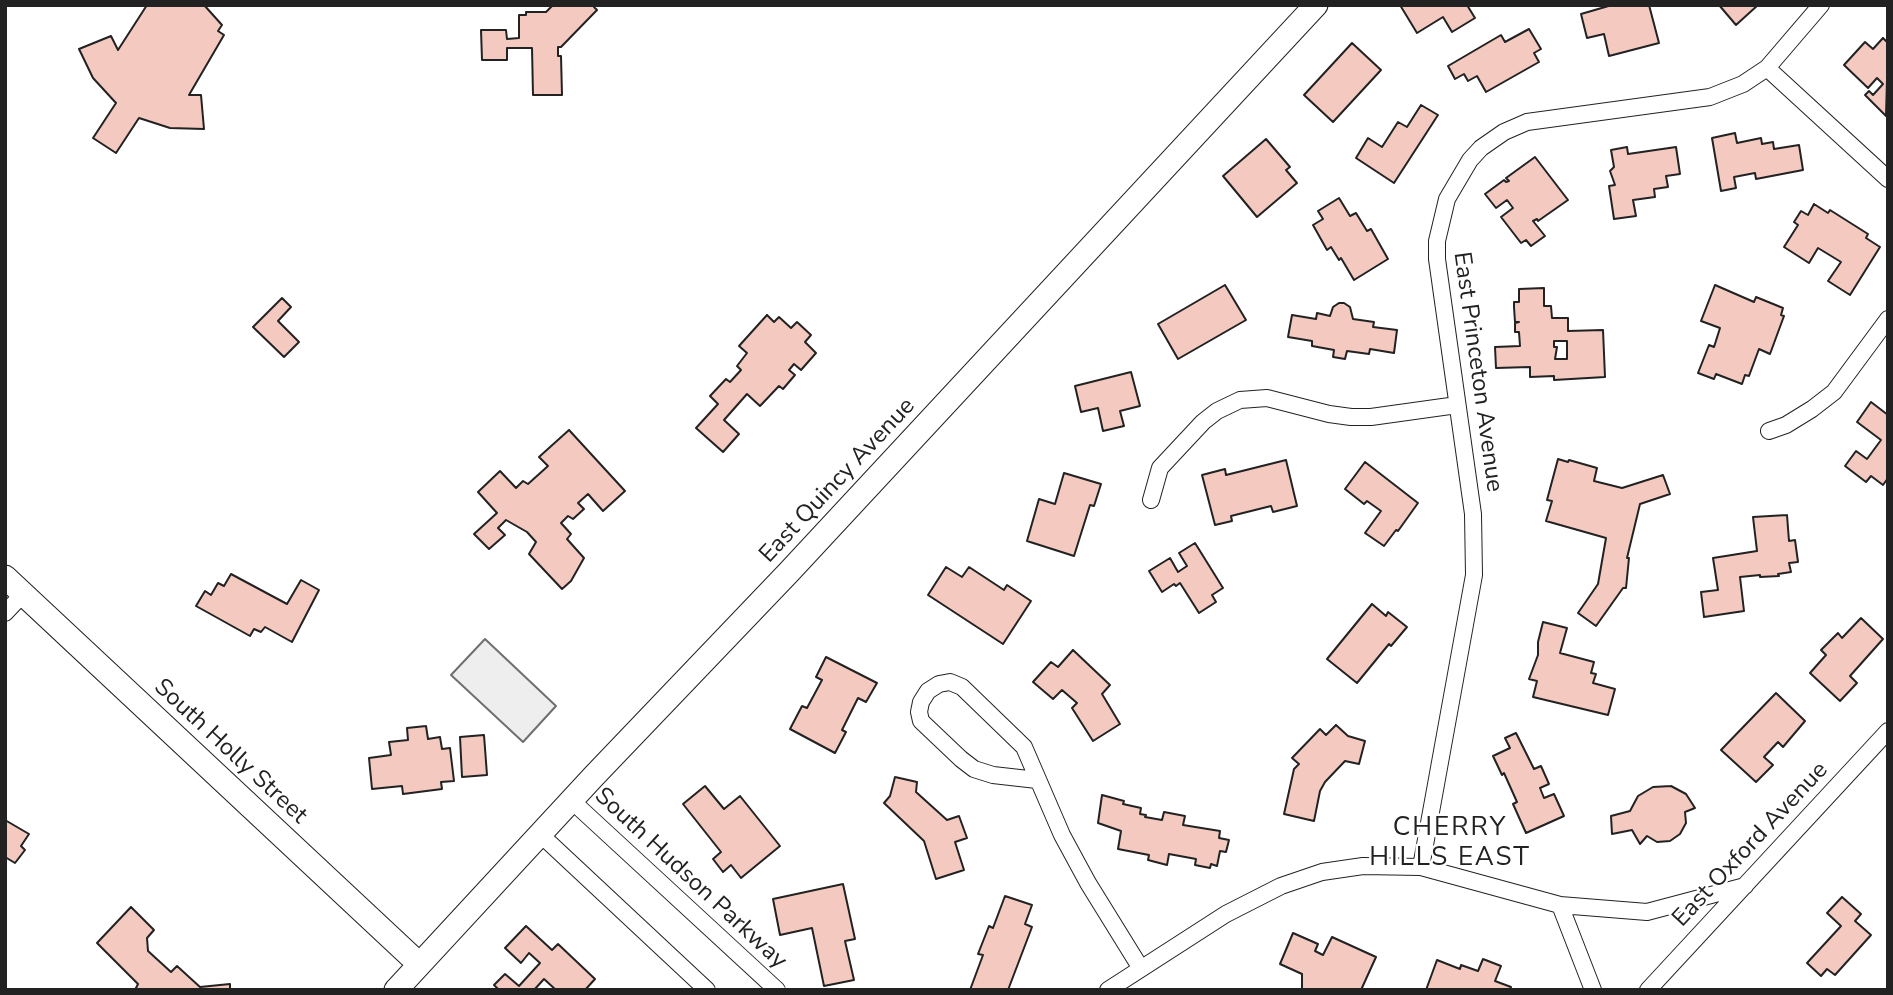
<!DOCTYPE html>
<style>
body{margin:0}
#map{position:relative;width:1893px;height:995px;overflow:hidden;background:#fff;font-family:"Nunito Sans",sans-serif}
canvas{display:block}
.frame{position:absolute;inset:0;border:7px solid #222;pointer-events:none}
</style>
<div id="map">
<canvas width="1893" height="995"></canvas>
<div class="frame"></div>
</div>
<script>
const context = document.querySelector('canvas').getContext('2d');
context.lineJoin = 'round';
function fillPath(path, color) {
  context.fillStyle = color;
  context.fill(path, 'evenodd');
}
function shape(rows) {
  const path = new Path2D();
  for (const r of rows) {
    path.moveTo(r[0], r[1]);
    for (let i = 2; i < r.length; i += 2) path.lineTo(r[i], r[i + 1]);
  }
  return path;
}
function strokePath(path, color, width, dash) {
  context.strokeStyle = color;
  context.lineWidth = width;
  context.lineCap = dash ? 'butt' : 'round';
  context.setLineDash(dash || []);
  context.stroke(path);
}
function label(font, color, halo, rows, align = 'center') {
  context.font = font + ' "Nunito Sans",sans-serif';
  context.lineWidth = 5;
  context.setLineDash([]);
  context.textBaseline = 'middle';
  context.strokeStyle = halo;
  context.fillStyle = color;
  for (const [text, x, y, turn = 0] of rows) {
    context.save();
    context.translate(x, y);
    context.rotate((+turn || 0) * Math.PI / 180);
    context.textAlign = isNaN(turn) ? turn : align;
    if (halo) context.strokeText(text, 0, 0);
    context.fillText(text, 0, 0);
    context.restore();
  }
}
const green = shape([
 [485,639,556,706,523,742,451,675,485,639]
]);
fillPath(green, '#eee');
strokePath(green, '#6f6f6f', 2);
const building = shape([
 [147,5,204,5,222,25,218,31,224,35,189,95,201,95,204,129,170,128,139,118,116,153,93,138,116,103,93,78,79,49,111,36,118,50,147,5],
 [553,5,596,5,594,7,597,10,561,47,558,47,558,56,561,56,562,95,533,95,532,48,507,48,507,60,482,60,481,30,506,30,507,39,519,38,519,15,526,15,526,12,546,12,553,5],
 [1400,5,1467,5,1475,18,1452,32,1443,17,1417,33,1400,5],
 [1649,5,1659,43,1609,56,1604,34,1587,38,1581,14,1612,5,1649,5],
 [1719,5,1758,5,1736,25,1719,5],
 [1529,29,1541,49,1534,53,1539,62,1486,92,1477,76,1468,81,1464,74,1455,79,1448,66,1501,35,1505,42,1529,29],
 [1883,38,1888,43,1886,116,1865,95,1869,91,1873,95,1883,84,1877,78,1868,88,1844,65,1865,42,1873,49,1883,38],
 [1352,43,1381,70,1333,122,1304,95,1352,43],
 [1421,105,1438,115,1394,183,1356,158,1368,138,1382,147,1398,122,1407,127,1421,105],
 [1735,133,1737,143,1761,138,1762,144,1773,142,1774,149,1799,145,1803,170,1756,179,1755,173,1734,177,1736,188,1721,191,1712,138,1735,133],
 [1266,139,1290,167,1286,170,1297,183,1257,217,1223,176,1266,139],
 [1627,147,1628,154,1676,147,1680,174,1666,176,1668,187,1654,189,1655,197,1633,200,1636,216,1614,219,1609,186,1615,185,1610,171,1614,167,1611,150,1627,147],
 [1535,157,1568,200,1538,221,1537,219,1533,221,1545,236,1531,246,1526,240,1521,243,1501,217,1513,208,1507,200,1496,208,1485,194,1504,180,1506,182,1509,181,1506,178,1535,157],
 [1339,198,1350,216,1356,213,1367,231,1371,229,1388,259,1354,280,1341,258,1339,260,1331,247,1327,250,1313,225,1323,219,1318,211,1339,198],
 [1814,204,1828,213,1830,210,1868,234,1866,238,1880,247,1850,295,1828,281,1841,262,1818,248,1809,263,1784,247,1798,225,1794,222,1801,211,1808,215,1814,204],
 [1225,285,1246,320,1178,359,1158,324,1225,285],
 [1715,285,1754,302,1756,297,1783,308,1781,315,1784,316,1770,354,1759,349,1749,376,1745,375,1742,384,1716,374,1714,379,1698,373,1709,345,1714,347,1720,328,1701,321,1715,285],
 [1544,288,1544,306,1551,306,1552,318,1568,318,1568,331,1603,330,1605,377,1554,380,1554,376,1530,377,1530,367,1496,368,1495,347,1520,346,1519,332,1515,332,1515,323,1519,322,1515,322,1514,307,1514,302,1519,302,1519,289,1544,288],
 [1554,341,1567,341,1567,359,1555,359,1557,347,1554,347,1554,341],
 [282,298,291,307,278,321,299,342,284,357,253,327,282,298],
 [1339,303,1344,303,1350,307,1353,319,1374,322,1373,327,1397,330,1394,353,1370,349,1369,354,1347,351,1345,359,1333,357,1334,350,1312,346,1312,341,1288,337,1292,315,1316,319,1317,313,1330,316,1333,307,1339,303],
 [767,315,774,322,779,317,791,328,797,322,811,335,805,342,816,353,801,370,794,364,789,370,795,375,783,389,779,386,760,406,747,394,724,420,739,434,723,452,696,428,718,404,710,396,726,379,730,382,741,370,737,366,747,353,739,346,767,315],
 [1131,372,1140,406,1120,411,1124,426,1103,431,1098,408,1081,412,1075,386,1131,372],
 [1871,402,1888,415,1888,478,1883,485,1871,476,1866,482,1845,466,1856,451,1867,459,1881,440,1857,422,1871,402],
 [569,430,625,491,603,511,588,494,578,503,584,509,573,519,568,516,561,523,571,534,567,539,584,558,571,581,562,589,529,554,536,542,527,532,506,520,498,528,505,535,489,549,474,534,497,513,478,492,500,471,516,488,523,481,528,484,548,466,539,457,569,430],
 [1558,459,1568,462,1569,460,1597,468,1594,481,1622,488,1663,475,1670,494,1640,504,1627,558,1629,558,1626,588,1623,588,1596,626,1578,613,1598,584,1606,538,1546,521,1552,501,1547,500,1558,459],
 [1286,460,1297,506,1273,512,1271,506,1231,516,1232,521,1215,525,1202,475,1225,469,1226,475,1286,460],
 [1365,462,1418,503,1398,531,1396,530,1384,546,1365,533,1381,511,1367,501,1364,504,1345,489,1365,462],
 [1064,473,1101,484,1094,506,1090,505,1074,556,1027,541,1039,499,1055,504,1064,473],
 [1787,515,1789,541,1795,540,1798,562,1789,563,1791,572,1778,574,1779,576,1760,577,1760,575,1740,577,1744,611,1704,617,1701,592,1718,590,1713,558,1757,551,1753,517,1787,515],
 [1195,543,1223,588,1212,595,1216,602,1199,613,1180,583,1176,586,1174,584,1162,592,1149,571,1170,558,1178,572,1187,566,1179,553,1195,543],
 [946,567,962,577,969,567,1004,590,1007,585,1031,601,1003,644,928,595,946,567],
 [231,574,287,604,301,580,319,590,292,642,265,627,261,632,254,629,250,636,196,606,205,591,211,595,218,583,224,586,231,574],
 [1372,604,1386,616,1388,612,1407,627,1391,646,1389,644,1357,683,1327,659,1372,604],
 [1861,618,1883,639,1850,676,1857,683,1840,701,1810,673,1826,655,1821,650,1838,633,1842,638,1861,618],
 [1543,622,1567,628,1560,653,1594,662,1591,673,1596,674,1593,683,1615,689,1608,715,1533,697,1537,681,1529,679,1538,655,1538,642,1543,622],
 [1073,650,1110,685,1102,694,1120,724,1093,741,1072,708,1077,703,1062,690,1053,699,1033,682,1051,662,1058,667,1073,650],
 [826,657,877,683,866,702,858,698,842,730,846,732,835,753,790,729,802,706,807,708,822,680,816,677,826,657],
 [1776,693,1805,721,1783,747,1778,742,1764,757,1773,765,1756,782,1721,750,1776,693],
 [1336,725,1348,736,1365,741,1359,764,1345,761,1325,782,1320,791,1314,821,1284,814,1294,769,1299,764,1292,758,1320,729,1326,735,1336,725],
 [426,726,428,739,440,737,442,749,450,748,454,781,441,782,442,789,403,794,402,786,372,789,369,758,391,755,389,742,408,740,407,728,426,726],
 [1516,733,1534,769,1541,766,1549,784,1540,788,1544,798,1554,794,1564,816,1526,833,1513,804,1517,802,1504,773,1502,775,1493,756,1510,748,1505,738,1516,733],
 [484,735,487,775,462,777,460,737,484,735],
 [895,777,917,782,916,792,947,820,959,816,967,838,955,842,964,870,936,879,924,841,884,803,890,796,895,777],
 [705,786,724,809,740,796,780,846,741,878,731,865,723,872,713,859,721,852,683,804,705,786],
 [1671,786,1686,794,1695,808,1685,812,1686,823,1680,834,1670,841,1657,842,1647,836,1640,844,1632,830,1612,834,1611,816,1630,811,1638,796,1653,787,1671,786],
 [1102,795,1124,801,1123,804,1141,808,1140,814,1146,815,1145,817,1162,820,1164,812,1185,816,1183,825,1220,831,1219,838,1229,840,1226,852,1220,851,1217,866,1211,864,1210,868,1195,865,1196,859,1169,854,1167,865,1148,860,1149,855,1118,849,1121,831,1098,823,1102,795],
 [5,820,29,834,21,846,25,850,15,863,5,857,5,820],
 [843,884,855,939,845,941,854,980,824,986,812,928,780,935,773,899,843,884],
 [1005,896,1032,905,1025,924,1032,927,1008,990,970,990,983,955,978,954,989,926,993,928,1005,896],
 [1842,897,1861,914,1855,921,1871,935,1835,975,1827,969,1821,976,1807,963,1841,926,1827,913,1842,897],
 [131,907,154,930,147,938,148,951,171,972,177,966,200,987,230,984,230,990,135,990,138,984,97,943,131,907],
 [526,926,552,950,558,944,595,979,585,990,556,990,544,979,534,990,499,990,494,985,505,974,519,986,540,963,529,953,521,963,505,948,526,926],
 [1293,933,1318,944,1315,951,1323,955,1332,937,1376,957,1361,990,1302,989,1302,974,1280,964,1293,933],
 [1483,959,1501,966,1495,981,1511,987,1510,990,1426,990,1437,960,1460,969,1461,965,1478,971,1483,959]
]);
fillPath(building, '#f3c9c0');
strokePath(building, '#222', 2);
const street = shape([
 [1767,68,1888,179],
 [1769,431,1786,425,1812,409,1834,392,1888,319],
 [1151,500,1160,468,1203,422,1217,411,1240,400,1267,398,1329,414,1351,417,1371,417,1457,405],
 [5,613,23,594],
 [1037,780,993,775,974,769,961,759,921,721,919,712,921,702,928,691,939,684,950,682,962,687,1024,747,1062,835,1088,883,1140,967],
 [572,801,777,990],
 [540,834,707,990],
 [1421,867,1474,575,1473,514,1437,259,1437,241,1447,199,1470,160,1481,148,1504,132,1527,122,1710,97,1743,84,1767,68,1821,5],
 [1560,905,1593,990],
 [1108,990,1226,914,1281,886,1322,872,1363,866,1421,867,1560,905,1647,912,1745,886],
 [1648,990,1888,731]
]);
const secondary = shape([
 [5,577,419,964],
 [396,990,593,777,789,572,1316,5]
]);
strokePath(street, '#222', 18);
strokePath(secondary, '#222', 25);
strokePath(street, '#fff', 16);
strokePath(secondary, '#fff', 23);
label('24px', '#222', '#fff', [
 ["East Princeton Avenue",1477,372,82],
 ["East Quincy Avenue",838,481,-47],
 ["South Holly Street",230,752,43],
 ["East Oxford Avenue",1751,845,-47],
 ["South Hudson Parkway",690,879,43]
]);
context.letterSpacing = '2px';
label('26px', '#222', '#fff', [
 ["CHERRY",1450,829],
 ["HILLS EAST",1450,859]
]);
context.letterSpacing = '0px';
</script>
